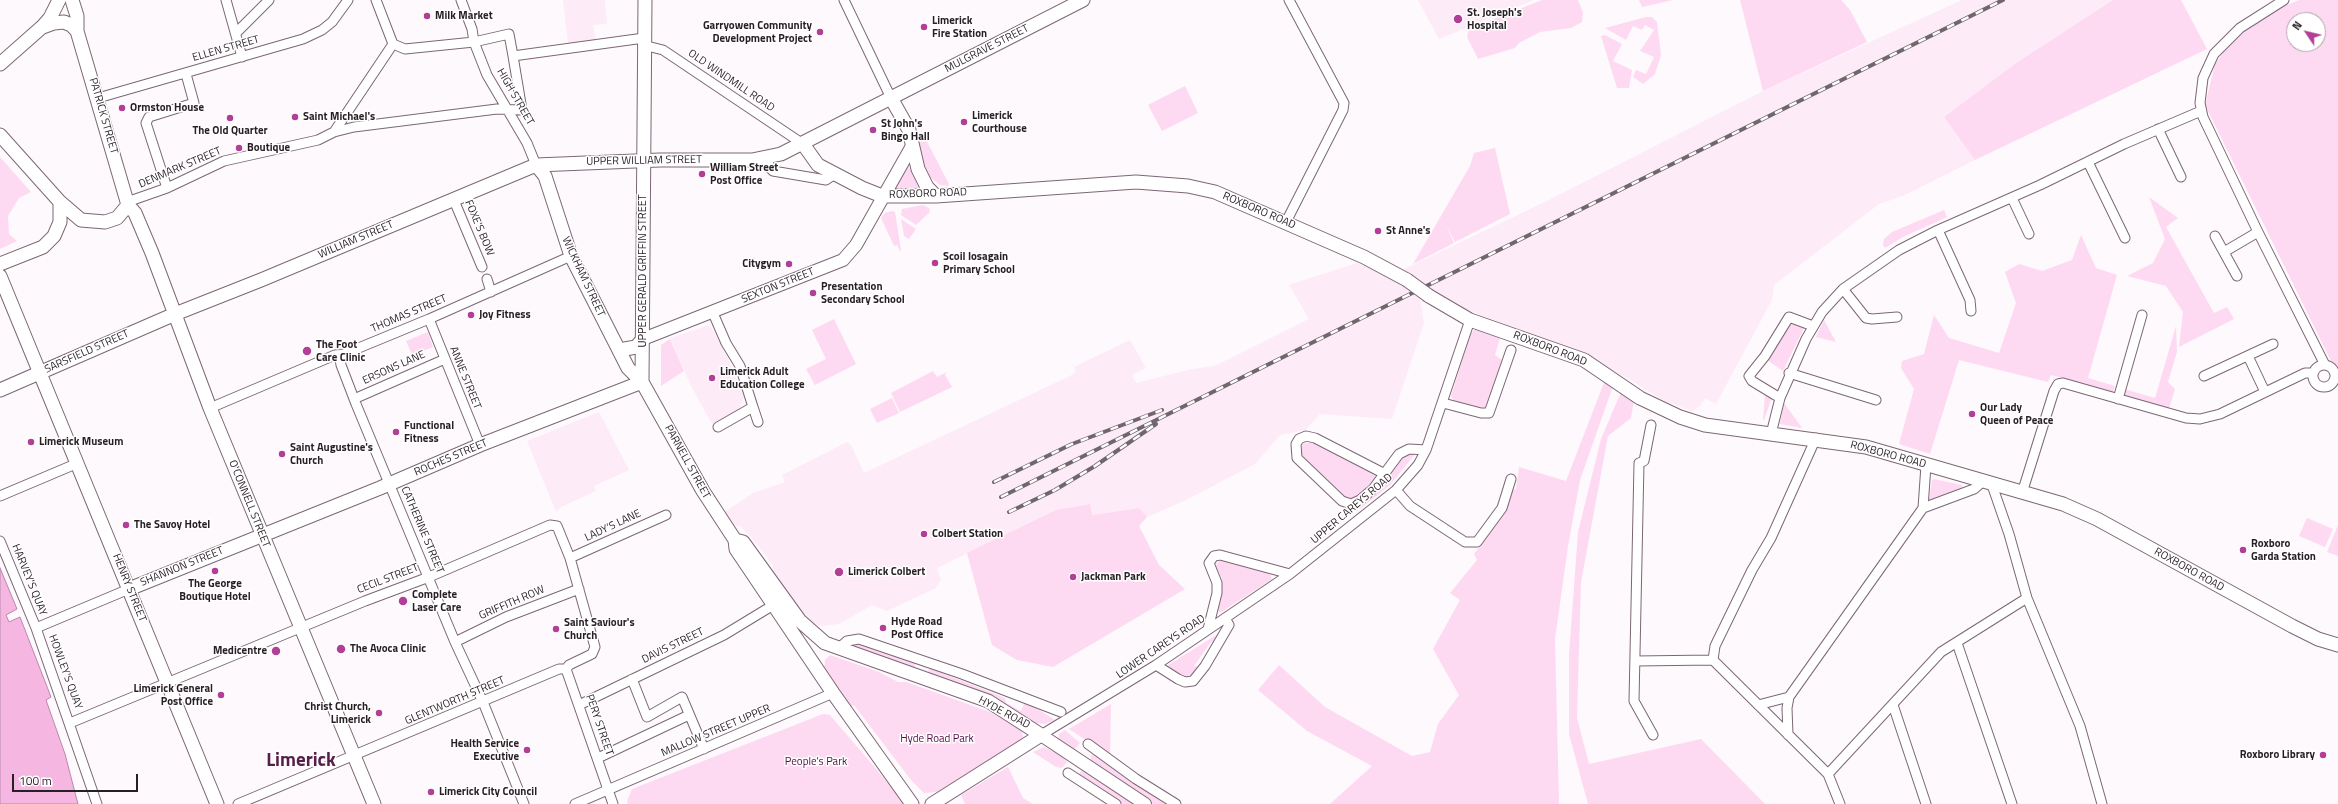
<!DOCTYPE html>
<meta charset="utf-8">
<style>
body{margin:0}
#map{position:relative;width:2338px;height:804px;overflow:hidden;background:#fef9fc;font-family:"Titillium Web",sans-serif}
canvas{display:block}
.north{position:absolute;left:2286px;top:12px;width:40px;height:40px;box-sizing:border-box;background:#fff;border:1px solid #a9a5a8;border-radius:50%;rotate:305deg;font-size:11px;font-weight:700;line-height:16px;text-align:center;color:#281f25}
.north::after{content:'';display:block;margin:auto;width:14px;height:18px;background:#b23e96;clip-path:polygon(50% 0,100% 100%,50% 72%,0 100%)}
.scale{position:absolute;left:12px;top:774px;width:126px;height:18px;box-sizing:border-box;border:2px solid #281f25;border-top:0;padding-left:5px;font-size:12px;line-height:14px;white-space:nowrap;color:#281f25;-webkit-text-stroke:3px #fff;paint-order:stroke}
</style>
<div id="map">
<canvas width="2338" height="804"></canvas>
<div class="north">N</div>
<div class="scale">100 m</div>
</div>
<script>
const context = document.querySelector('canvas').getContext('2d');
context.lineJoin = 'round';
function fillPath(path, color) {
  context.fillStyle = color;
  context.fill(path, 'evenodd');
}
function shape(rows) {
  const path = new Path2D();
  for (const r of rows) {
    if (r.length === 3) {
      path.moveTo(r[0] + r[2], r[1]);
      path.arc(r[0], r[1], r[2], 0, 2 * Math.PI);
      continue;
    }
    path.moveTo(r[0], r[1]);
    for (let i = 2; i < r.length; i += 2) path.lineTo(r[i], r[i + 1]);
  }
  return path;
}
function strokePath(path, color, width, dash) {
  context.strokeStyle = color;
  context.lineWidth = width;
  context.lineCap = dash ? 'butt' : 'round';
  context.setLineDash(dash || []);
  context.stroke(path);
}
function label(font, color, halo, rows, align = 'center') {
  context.font = font + ' "Titillium Web",sans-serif';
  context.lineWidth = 3;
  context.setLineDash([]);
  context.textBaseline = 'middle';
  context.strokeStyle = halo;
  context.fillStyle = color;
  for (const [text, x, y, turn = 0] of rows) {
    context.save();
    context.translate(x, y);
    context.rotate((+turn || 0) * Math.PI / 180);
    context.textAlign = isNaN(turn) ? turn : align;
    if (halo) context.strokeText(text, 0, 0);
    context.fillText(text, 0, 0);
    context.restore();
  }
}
fillPath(shape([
 [563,0,605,0,607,24,593,25,596,42,568,43],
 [1418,0,1534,0,1439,39],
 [1962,0,2113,0,2016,63,1944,117,1975,160,1905,195,1879,204,1774,285,1772,300,1716,404,1705,398,1700,406,1692,411,1664,401,1629,379,1584,355,1457,306,1402,270,1545,202,1763,91],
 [1357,263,1394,279,1420,299,1424,323,1392,419,1320,414,1305,430,1280,435,1255,464,1184,501,1147,517,1139,508,1091,515,1090,504,1056,510,937,568,941,580,936,588,887,611,872,605,839,624,823,626,811,624,773,573,773,565,750,536,740,526,735,526,725,512,753,493,785,482,782,475,847,442,851,445,864,473,1070,376,1076,372,1074,367,1130,340,1146,368,1132,375,1136,383,1192,369,1215,366,1309,319,1289,285],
 [710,325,730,363,744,396,739,410,712,424,692,388,670,338],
 [599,412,629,470,594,486,596,491,561,507,556,512,527,441]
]), '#fdebf7');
fillPath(shape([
 [1542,0,1578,0,1583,13,1582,22,1571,28,1540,32,1519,43,1515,48,1478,59,1467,37,1469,29],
 [1639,0,1673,0,1642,7],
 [1740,0,1841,0,1850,10,1867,42,1763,91],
 [2113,0,2181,0,2207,49,1975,160,1944,117,2016,63],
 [2299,0,2338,0,2338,365,2334,367,2205,105,2215,64,2228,46,2245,31,2282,7],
 [2294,20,2318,20,2318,44,2294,44],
 [1646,17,1652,17,1657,22,1661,55,1655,74,1643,84,1633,77,1636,70,1646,74,1654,57,1640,51,1654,30,1645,25,1642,30,1633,26,1626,40,1605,28],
 [1605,35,1622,44,1613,61,1632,70,1629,88,1617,88,1601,36],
 [1185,86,1198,113,1162,131,1148,105],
 [926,140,949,184,948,186,940,185,927,175,920,153,919,142],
 [1495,148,1510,214,1455,242,1446,225,1454,243,1413,264,1470,166,1474,153],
 [0,157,31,192,19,198,8,216,9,234,17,241,0,249],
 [907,164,922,190,895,192,893,187],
 [2149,197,2178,218,2166,227,2214,313,2227,307,2234,319,2179,347,2183,312,2166,286,2127,276,2153,263,2165,239],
 [923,205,929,208,930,212,916,225,901,215,902,209],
 [1944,210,1947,217,1903,237,1885,248,1883,245,1884,239,1892,232],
 [892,211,895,212,901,250,900,251,897,245,894,246,881,218,885,213],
 [901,219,916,229,909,239,904,236],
 [2081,235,2096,268,2117,275,2088,378,2115,386,2113,392,2051,375,2048,382,1959,360,1930,454,1899,444,1914,389,1901,368,1902,361,1924,354,1934,315,1949,338,1999,353,2016,303,2005,272,2019,264,2042,271,2072,260],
 [834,319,856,364,815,385,806,369,826,359,812,330],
 [1824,320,1836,342,1816,337],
 [1790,321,1805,326,1783,371,1767,360],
 [2176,326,2177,352,2168,382,2175,389,2169,409,2123,396,2124,389,2155,398],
 [1476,328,1500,338,1495,355,1502,360,1486,407,1481,408,1454,401,1451,396,1470,335],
 [428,332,433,347,412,355,406,341],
 [670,339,684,371,661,386,661,345],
 [933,371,937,377,947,372,945,375,952,387,900,412,891,393],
 [1605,380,1613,386,1580,480,1568,546,1555,639,1559,804,1330,804,1372,766,1307,731,1258,690,1279,665,1325,707,1412,756,1430,752,1438,724,1459,695,1433,649,1460,600,1450,593,1477,560,1474,554,1502,517,1511,491,1516,489,1519,467,1566,481],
 [1621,392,1634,400,1631,418,1608,436,1581,582,1577,718,1589,764,1701,739,1765,804,1588,804,1569,734,1569,655,1578,532,1601,439],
 [1765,394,1772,397,1764,420,1763,420],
 [892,398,899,413,877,423,870,409],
 [1784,403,1802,428,1780,424],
 [1311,442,1375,474,1375,478,1354,500,1349,500,1302,455,1300,451,1303,444],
 [1416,453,1390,485,1360,509,1357,507,1375,492,1397,462,1406,454],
 [1934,479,1962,485,1962,490,1930,503,1929,501,1932,480],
 [1090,504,1092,515,1139,508,1147,517,1139,526,1159,565,1185,589,1053,667,1017,660,992,645,967,553,1056,510],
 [2307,518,2333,529,2325,547,2299,536],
 [2338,525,2338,556,2327,552],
 [1220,560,1269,572,1272,579,1220,613,1217,609,1222,579,1215,566],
 [1218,634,1221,639,1219,643,1211,642,1194,666,1202,667,1187,680,1170,670,1168,665],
 [858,643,915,663,915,667,912,668,857,650,855,646],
 [830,655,879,672,898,682,906,682,990,712,1022,731,1023,738,977,770,971,771,937,792,924,793,911,780,854,705,847,709,824,671,825,660],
 [930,668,1005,698,1006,703,1021,711,1025,701,1055,720,1045,724,1034,723,989,698,927,673],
 [1111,704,1110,756,1069,729],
 [823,714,830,715,906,804,628,804,627,801,632,789],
 [1065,730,1080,743,1073,751,1058,740,1059,734],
 [1044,747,1062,756,1067,762,1062,768,1056,767,1033,752],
 [1095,754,1115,769,1168,804,1153,804,1090,761,1091,755],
 [1008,767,1023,798,1033,804,965,804,961,795],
 [1083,769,1088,770,1134,804,1123,804,1084,778,1079,774]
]), '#fed9f2');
const water = shape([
 [0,568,17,609,6,615,9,622,20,617,51,697,46,700,65,754,78,804,0,804,0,568]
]);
fillPath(water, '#f6b6e2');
strokePath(water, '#b889a9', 1);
const minor = shape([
 [226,0,242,57],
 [376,0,393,44],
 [461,0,472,29,474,42,487,75,527,143,536,165],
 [844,0,891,98],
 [2284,0,2240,28,2214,54,2203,78,2200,103,2203,117,2258,232,2325,365],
 [236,33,269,0],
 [393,44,405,49,474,42,509,34,513,56,644,38],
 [643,45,663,50,803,144],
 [98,98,303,39,322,30,332,22,348,0],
 [2158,129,2181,177],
 [334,132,393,44],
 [767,158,770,168,773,171,826,180,835,174],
 [2088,162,2125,238],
 [167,188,146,123,149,117,194,103,186,74],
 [453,198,482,267],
 [2012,198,2029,234],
 [127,202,167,188,224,161,318,140,334,132,354,127,497,109,522,110,513,56],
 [1286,222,1343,110,1344,103,1289,0],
 [1938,230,1970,300,1971,311],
 [2215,236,2237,276],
 [2224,252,2258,232],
 [487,279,491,292],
 [1843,289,1866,318,1872,319,1897,317],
 [713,313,726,343,740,366,753,407,718,427],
 [429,319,480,445],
 [344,354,340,359,341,365,356,404,455,642,483,702,524,804],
 [2248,356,2265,392],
 [2324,376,11],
 [1789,373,1876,400],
 [2204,376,2273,344],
 [1780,398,1752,381,1749,376,1765,356,1789,317,1813,326],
 [354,399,445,359],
 [2118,399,2142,315],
 [1443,403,1481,413,1489,413,1511,350],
 [753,407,758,422],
 [210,408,335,355,344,354,429,319,571,256],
 [1651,425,1644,461,1639,463,1634,701,1653,735],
 [1771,434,1780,398,1806,339,1822,312,1843,289,1899,250,1938,230,2040,185,2124,144,2201,111],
 [1383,473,1315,438,1306,436,1299,439,1296,444,1297,458,1342,501,1351,504,1360,500,1373,489,1399,454,1409,449,1426,450],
 [1992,485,2009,534,2027,598,2080,726,2102,804],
 [1396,490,1410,506,1465,542,1477,542,1502,508,1511,479],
 [2022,493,2054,391,2058,384,2063,383,2186,418,2200,419,2220,414,2305,373,2313,373],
 [0,496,78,463],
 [1923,508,1974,489,1982,482],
 [0,541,36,628,97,804],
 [570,558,666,515],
 [36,628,129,589],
 [1208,629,1217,593,1217,583,1209,563,1214,556,1220,555,1290,574],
 [455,642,506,617,579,589],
 [1957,643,2012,804],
 [839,648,847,641,859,639,962,674,1061,712],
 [1713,660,1715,646,1752,570,1771,538,1816,438],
 [1635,661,1713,660,1828,774,1840,804],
 [1156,665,1178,679,1185,682,1193,681,1205,666,1229,625,1225,618],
 [566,669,613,804],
 [632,679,647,717,682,697,704,749],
 [579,705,724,635,775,604],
 [1758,705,1789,697],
 [1893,705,1926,804],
 [70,723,365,601,429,577,550,525,557,526,570,558,595,647,592,654,569,665,566,669],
 [1041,735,1156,665,1290,574,1396,490,1418,465,1426,450,1470,320],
 [1788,735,1787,708,1789,697,1923,508,1926,465],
 [1088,744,1136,779,1176,804],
 [598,758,689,715],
 [1068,773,1116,804],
 [1828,774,1941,652,2027,598],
 [238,804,559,669,566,669],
 [575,804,833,693]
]);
const tertiary = shape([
 [643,339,843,260,856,245,912,146],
 [1041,735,1145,804]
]);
const secondary = shape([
 [72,0,77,16,77,31,128,205,135,213,152,253,210,408,374,804],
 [43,27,54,23,64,22,71,25,77,31],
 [0,64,42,27,50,18,59,0],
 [891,98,909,130,918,169,927,187,936,196],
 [0,135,60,202,81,220,105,222,117,218,128,205],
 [803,144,818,165,862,188,882,196,936,196,1136,182,1188,186,1215,192,1364,257,1407,280],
 [536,165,545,176,571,256,628,368,642,382,703,491,735,540,736,549,833,693,912,804],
 [0,264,43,247,54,236,60,222,60,202],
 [0,276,217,804],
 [1429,296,1470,320,1584,360,1640,398,1680,417,1705,425,1866,447,2063,504,2097,519,2292,626,2318,639,2338,645],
 [619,350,636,347,643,339],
 [642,382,645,0],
 [0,390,175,314,261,280,536,165,660,160,752,160,781,154,1083,0],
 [735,540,743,542,800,621,825,643,988,701,1041,735,932,804],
 [129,589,380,488,480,445,642,382]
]);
strokePath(minor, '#7c6775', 11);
strokePath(tertiary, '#7c6775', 14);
strokePath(secondary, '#7c6775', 15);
strokePath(minor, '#fff', 9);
strokePath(tertiary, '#fff', 12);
strokePath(secondary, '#fff', 13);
const rail = shape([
 [994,482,1072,444,1162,410],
 [1001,497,2003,0],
 [1009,512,1055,490,1095,466,1156,424]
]);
strokePath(rail, '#6f676c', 4);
strokePath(rail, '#fff', 2.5, [8]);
const secondaryBridge = shape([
 [1407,280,1429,296]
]);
strokePath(secondaryBridge, '#7c6775', 15, []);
strokePath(secondaryBridge, '#fff', 13);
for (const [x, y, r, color] of [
 [427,16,4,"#b23e96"],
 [1458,19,5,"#b23e96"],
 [924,27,4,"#b23e96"],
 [820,32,4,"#b23e96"],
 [122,108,4,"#b23e96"],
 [295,117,4,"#b23e96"],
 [230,118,4,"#b23e96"],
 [964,122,4,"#b23e96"],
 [873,130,4,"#b23e96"],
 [239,148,4,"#b23e96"],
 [702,174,4,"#b23e96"],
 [1378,231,4,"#b23e96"],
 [935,263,4,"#b23e96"],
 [789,264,4,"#b23e96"],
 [813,293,4,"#b23e96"],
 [471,315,4,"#b23e96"],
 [307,351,5,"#b23e96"],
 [712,378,4,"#b23e96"],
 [1972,414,4,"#b23e96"],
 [396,432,4,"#b23e96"],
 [31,442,4,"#b23e96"],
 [282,454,4,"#b23e96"],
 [126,525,4,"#b23e96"],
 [924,534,4,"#b23e96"],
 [2243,550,4,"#b23e96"],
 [215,571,4,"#b23e96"],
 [839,572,5,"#b23e96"],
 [1073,577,4,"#b23e96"],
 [403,601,5,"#b23e96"],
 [883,628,4,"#b23e96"],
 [556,629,4,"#b23e96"],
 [341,649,5,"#b23e96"],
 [276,651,5,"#b23e96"],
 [221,695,4,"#b23e96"],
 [379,713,4,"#b23e96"],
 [527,750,4,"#b23e96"],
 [2323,755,4,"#b23e96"],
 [431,792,4,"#b23e96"]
]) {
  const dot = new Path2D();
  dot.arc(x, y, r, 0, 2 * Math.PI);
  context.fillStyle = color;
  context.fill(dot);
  strokePath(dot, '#fff', 1.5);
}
label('bold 11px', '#281f25', '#fff', [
 ["St. Joseph's",1467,13],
 ["Hospital",1467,26],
 ["Milk Market",435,16],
 ["Limerick",932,21],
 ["Fire Station",932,34],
 ["Garryowen Community",812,26,"right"],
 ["Development Project",812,39,"right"],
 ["Ormston House",130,108],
 ["Limerick",972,116],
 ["Courthouse",972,129],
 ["Saint Michael's",303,117],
 ["St John's",881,124],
 ["Bingo Hall",881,137],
 ["The Old Quarter",230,131,"center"],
 ["Boutique",247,148],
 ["William Street",710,168],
 ["Post Office",710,181],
 ["St Anne's",1386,231],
 ["Scoil Iosagain",943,257],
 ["Primary School",943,270],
 ["Citygym",781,264,"right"],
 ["Presentation",821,287],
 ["Secondary School",821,300],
 ["Joy Fitness",479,315],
 ["The Foot",316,345],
 ["Care Clinic",316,358],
 ["Limerick Adult",720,372],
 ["Education College",720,385],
 ["Our Lady",1980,408],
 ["Queen of Peace",1980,421],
 ["Functional",404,426],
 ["Fitness",404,439],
 ["Limerick Museum",39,442],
 ["Saint Augustine's",290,448],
 ["Church",290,461],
 ["The Savoy Hotel",134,525],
 ["Colbert Station",932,534],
 ["Roxboro",2251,544],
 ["Garda Station",2251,557],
 ["Limerick Colbert",848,572],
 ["Jackman Park",1081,577],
 ["The George",215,584,"center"],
 ["Boutique Hotel",215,597,"center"],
 ["Complete",412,595],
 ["Laser Care",412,608],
 ["Hyde Road",891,622],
 ["Post Office",891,635],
 ["Saint Saviour's",564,623],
 ["Church",564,636],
 ["The Avoca Clinic",350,649],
 ["Medicentre",267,651,"right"],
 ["Limerick General",213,689,"right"],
 ["Post Office",213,702,"right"],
 ["Christ Church,",371,707,"right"],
 ["Limerick",371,720,"right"],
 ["Health Service",519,744,"right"],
 ["Executive",519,757,"right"],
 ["Roxboro Library",2315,755,"right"],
 ["Limerick City Council",439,792]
], 'left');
label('11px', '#281f25', '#fff', [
 ["ELLEN STREET",226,49,-16],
 ["MULGRAVE STREET",987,49,-27],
 ["OLD WINDMILL ROAD",731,81,34],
 ["HIGH STREET",515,97,60],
 ["PATRICK STREET",103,116,74],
 ["UPPER WILLIAM STREET",644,161,-1],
 ["DENMARK STREET",180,168,-23],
 ["ROXBORO ROAD",928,194,-2],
 ["ROXBORO ROAD",1259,211,23],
 ["FOXE'S BOW",479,228,67],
 ["WILLIAM STREET",356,240,-23],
 ["UPPER GERALD GRIFFIN STREET",643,271,-90],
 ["WICKHAM STREET",583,277,65],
 ["SEXTON STREET",778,286,-22],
 ["THOMAS STREET",409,314,-23],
 ["ROXBORO ROAD",1550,349,21],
 ["SARSFIELD STREET",87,352,-24],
 ["ERSONS LANE",394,368,-24],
 ["ANNE STREET",465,378,68],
 ["ROXBORO ROAD",1888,455,15],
 ["ROCHES STREET",451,458,-23],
 ["PARNELL STREET",687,462,61],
 ["O'CONNELL STREET",249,504,68],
 ["UPPER CAREYS ROAD",1352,509,-40],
 ["LADY’S LANE",613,526,-25],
 ["CATHERINE STREET",422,530,67],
 ["SHANNON STREET",182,567,-22],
 ["ROXBORO ROAD",2189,570,29],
 ["CECIL STREET",388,579,-21],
 ["HARVEY'S QUAY",29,580,68],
 ["HENRY STREET",129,588,68],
 ["GRIFFITH ROW",512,603,-23],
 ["DAVIS STREET",673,646,-26],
 ["LOWER CAREYS ROAD",1161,647,-34],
 ["HOWLEY'S QUAY",65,672,70],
 ["GLENTWORTH STREET",455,701,-23],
 ["HYDE ROAD",1004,713,28],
 ["PERY STREET",599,725,71],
 ["MALLOW STREET UPPER",716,731,-23]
]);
label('11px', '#520e44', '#fff', [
 ["Hyde Road Park",937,739],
 ["People's Park",816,762]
]);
label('bold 19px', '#571f49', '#fff', [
 ["Limerick",301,761]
]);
</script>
